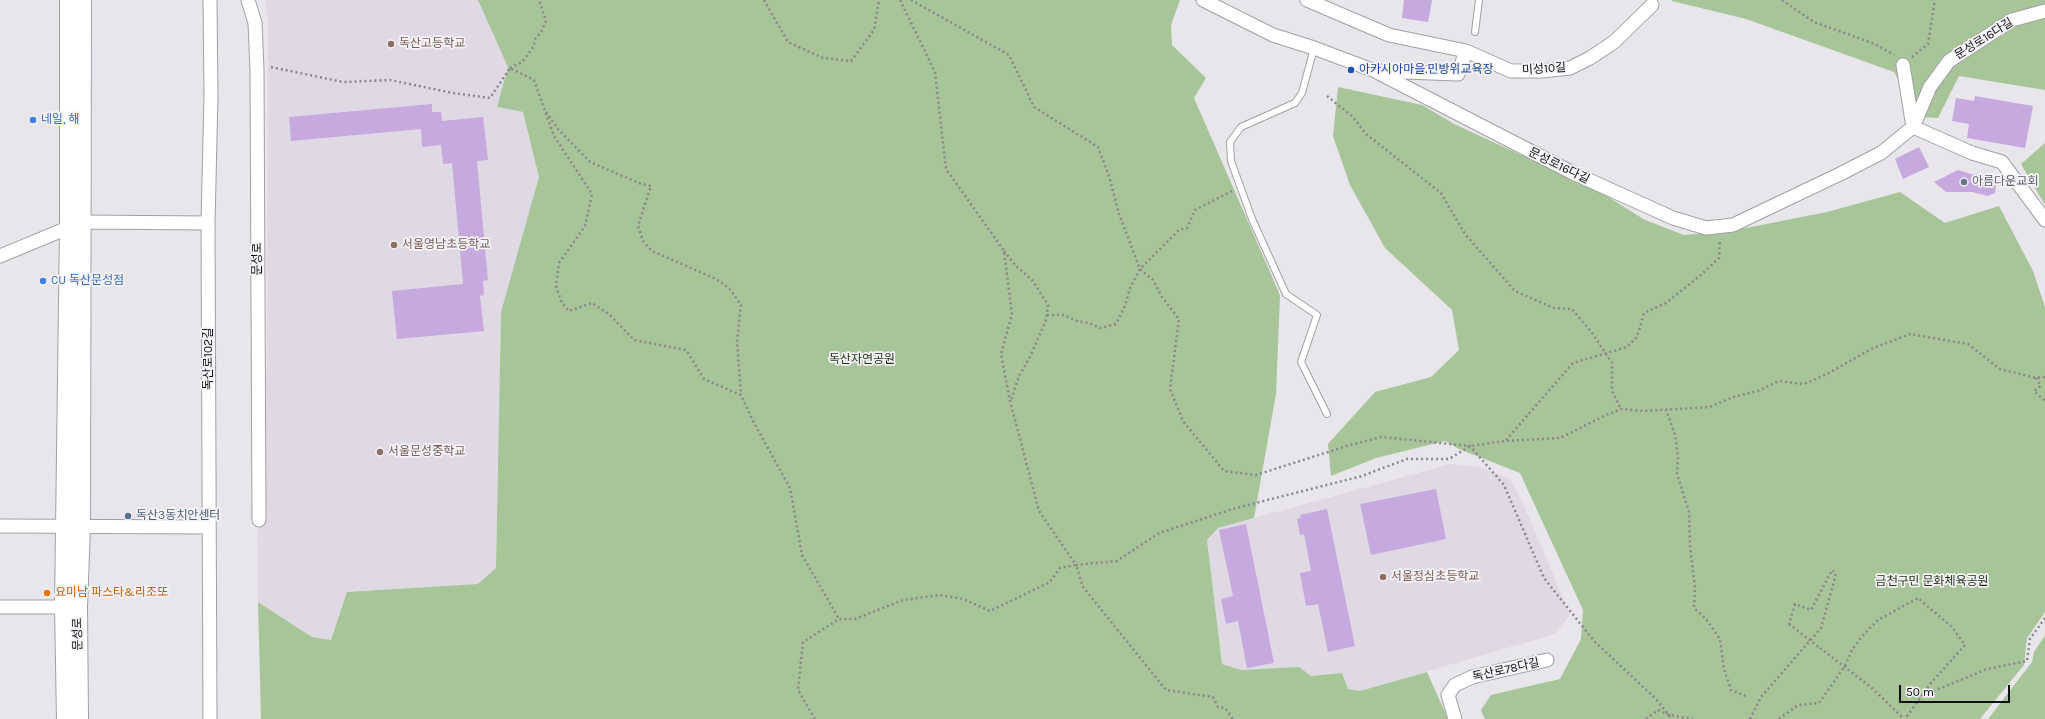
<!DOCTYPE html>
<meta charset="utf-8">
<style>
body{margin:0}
#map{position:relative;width:2045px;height:719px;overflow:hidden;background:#e8e6ea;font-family:Karla,sans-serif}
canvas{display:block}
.scale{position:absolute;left:1899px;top:685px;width:111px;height:18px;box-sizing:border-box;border:2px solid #111011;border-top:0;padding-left:5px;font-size:12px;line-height:14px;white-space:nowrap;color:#111011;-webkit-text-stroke:3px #f5f3f8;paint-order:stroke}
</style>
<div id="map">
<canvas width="2045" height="719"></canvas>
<div class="scale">50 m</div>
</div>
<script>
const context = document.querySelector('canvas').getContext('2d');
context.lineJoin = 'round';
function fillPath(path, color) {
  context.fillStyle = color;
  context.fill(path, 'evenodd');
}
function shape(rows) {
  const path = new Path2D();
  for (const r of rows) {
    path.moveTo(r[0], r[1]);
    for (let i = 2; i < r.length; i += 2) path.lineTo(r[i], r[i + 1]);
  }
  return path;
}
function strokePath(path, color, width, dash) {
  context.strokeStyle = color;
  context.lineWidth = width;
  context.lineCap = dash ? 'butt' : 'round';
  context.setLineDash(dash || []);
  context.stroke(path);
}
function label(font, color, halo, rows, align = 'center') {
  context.font = font + ' Karla,"Noto Sans KR",sans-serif';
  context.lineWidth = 3.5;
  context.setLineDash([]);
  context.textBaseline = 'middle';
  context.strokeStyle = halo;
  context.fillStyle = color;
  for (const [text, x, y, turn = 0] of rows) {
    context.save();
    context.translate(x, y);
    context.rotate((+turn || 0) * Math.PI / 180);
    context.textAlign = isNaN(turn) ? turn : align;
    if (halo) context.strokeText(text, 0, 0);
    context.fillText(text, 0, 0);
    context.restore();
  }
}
fillPath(shape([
 [265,0,528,0,497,107,523,112,540,177,501,312,496,568,478,584,347,592,332,640,312,637,258,602,257,540,267,365,268,17],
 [1451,464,1480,467,1510,479,1521,499,1570,614,1555,634,1360,691,1348,689,1342,673,1311,676,1298,667,1241,670,1222,664,1207,540,1218,528]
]), '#dfd9e4');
fillPath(shape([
 [478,0,1180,0,1171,25,1172,45,1206,78,1194,98,1280,295,1276,394,1254,518,1218,528,1207,540,1222,664,1241,670,1299,667,1311,676,1342,673,1348,689,1360,691,1427,672,1448,719,261,719,258,602,312,637,331,640,347,592,478,584,496,568,501,312,539,177,523,112,497,107,508,67],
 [1672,0,2045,0,2045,90,1959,76,1938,118,1921,117,1894,72,1746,19,1672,1],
 [1338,87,1422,105,1454,124,1597,190,1645,220,1684,235,1731,231,1827,212,1900,192,1945,223,1999,206,2033,271,2045,307,2045,612,2027,638,2024,665,1980,719,1485,719,1481,710,1491,695,1560,679,1581,639,1583,610,1520,473,1459,449,1445,441,1376,458,1331,476,1328,444,1375,392,1431,377,1459,350,1452,310,1385,248,1350,185,1333,136],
 [2045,143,2045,205,2021,164],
 [2045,635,2045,719,1988,719,2032,662,2034,652]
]), '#a8c499');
fillPath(shape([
 [1404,0,1432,0,1428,22,1402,18],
 [1975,96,2033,106,2025,148,1967,138,1969,124,1952,121,1956,98,1974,101],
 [432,104,432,112,441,112,442,121,483,117,488,160,477,161,488,280,483,281,484,295,480,296,484,331,397,339,392,291,463,284,452,163,443,164,441,145,422,147,421,129,291,141,289,117],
 [1919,147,1929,167,1903,179,1895,159],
 [1958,170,1994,181,1996,186,1995,193,1988,196,1972,192,1946,192,1934,182],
 [1436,489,1446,539,1371,555,1360,504],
 [1327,509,1355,646,1328,652,1318,604,1306,606,1300,573,1311,571,1304,534,1300,535,1297,519,1301,518,1300,515],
 [1246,524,1274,663,1247,668,1238,621,1226,624,1221,599,1233,596,1219,530]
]), '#c5a9df');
const service = shape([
 [1475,32,1479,0],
 [1314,48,1302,93,1295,103,1241,127,1230,142,1231,161,1252,219,1286,294,1317,315,1301,362,1327,414]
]);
const minor = shape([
 [210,0,211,95,208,223,210,719],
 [248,0,255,23,257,70,259,520],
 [1203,0,1273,35,1314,48,1375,71,1571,172,1673,218,1706,228,1733,225,1840,174,1881,153,1913,127,1972,153,2002,162,2045,220],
 [1307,0,1389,35,1466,51,1511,71,1542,71,1570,68,1590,58,1614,42,1652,5],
 [1903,65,1913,127,1930,87,1949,61,2012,20,2045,11],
 [1378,71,1458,74,1466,51],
 [0,256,82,222,208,223],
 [0,526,209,527],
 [0,607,72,607],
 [1455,719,1448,695,1455,685,1472,677,1547,660]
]);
const secondary = shape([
 [66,719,64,607,69,227,69,0],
 [79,719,78,608,81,526,82,0]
]);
strokePath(service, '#a2a0a4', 8);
strokePath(minor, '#a2a0a4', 15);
strokePath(secondary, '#a2a0a4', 20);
strokePath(shape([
 [764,0,788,42,823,58,851,61,874,30,879,0],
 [900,0,935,72,946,169,1004,251,1012,314,1001,354,1010,401,1039,511,1076,565,1117,561,1159,533,1236,508,1362,476,1407,459,1449,459,1470,446,1505,441,1560,438,1604,416,1621,409,1644,411,1710,407,1733,397,1758,391,1779,381,1804,384,1829,373,1871,349,1910,334,1968,344,2000,369,2036,378,2045,377],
 [911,0,1009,55,1034,107,1098,147,1109,176,1119,214,1140,269,1153,280,1162,297,1179,319,1170,389,1183,421,1224,471,1256,475,1347,446,1381,437,1470,446,1504,485,1544,578,1594,641,1656,699,1672,719],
 [1782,0,1814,22,1875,44,1894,55],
 [1912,57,1928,44,1935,0],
 [271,67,343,82,390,80,453,93,490,98,510,68,534,80,554,136,592,194,585,226,559,263,556,286,562,303,569,311,592,303,610,315,634,340,686,350,704,379,741,395,753,421,790,488,802,555,839,619],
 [510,68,522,62,534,46,535,39,541,32,546,21,539,0],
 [1327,96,1353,117,1366,134,1441,193,1465,234,1515,291,1554,308,1572,309,1592,333,1612,363,1612,391,1621,409],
 [546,112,558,129,590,162,639,183,651,186,638,226,643,241,652,251,716,279,729,288,741,305,737,341,741,395],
 [1004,251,1016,266,1033,281,1048,305,1046,320,1030,357,1019,376,1011,400],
 [1047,315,1064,315,1077,321,1089,323,1100,328,1116,324,1125,306,1130,288,1140,269,1179,230,1187,228,1195,210,1232,191],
 [2036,378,2041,386,2034,391,2045,401],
 [1666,409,1675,435,1678,456,1677,474,1689,512,1690,545,1695,588,1694,608,1706,619,1720,639,1724,669,1731,690,1746,696],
 [1506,440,1573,363,1627,347,1637,337,1644,313,1666,303,1701,275,1719,258,1720,239],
 [1820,648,1872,688,1904,719],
 [1924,695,1987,669,2027,661,2030,639,2045,618],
 [815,719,798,690,803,642,839,619,855,619,903,600,939,595,963,599,990,611,1050,582,1060,568,1076,565,1083,587,1166,690,1213,697,1218,707,1225,708,1233,719],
 [1646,719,1658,710,1669,715,1693,719],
 [1750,719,1761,697,1821,628,1836,574,1832,570,1811,610,1795,604,1789,624],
 [1779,719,1798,705,1819,703,1845,666,1852,650,1863,635,1878,620,1918,598,1952,627,1965,645,1931,683,1905,719]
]), '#89878a', 2.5, [2, 3]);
strokePath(service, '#fff', 6);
strokePath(minor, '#fff', 13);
strokePath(secondary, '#fff', 18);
strokePath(shape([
 [1789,624,1820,648]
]), '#89878a', 2.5, [2, 3]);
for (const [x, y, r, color] of [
 [391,44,4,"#8d6e63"],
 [1351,70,4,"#1a4fb4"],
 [33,120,4,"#3f7fe0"],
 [1964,182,4,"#6b7280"],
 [394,245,4,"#8d6e63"],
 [43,281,4,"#3f7fe0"],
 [380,452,4,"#8d6e63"],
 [128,516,4,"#5c6f8a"],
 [1383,577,4,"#8d6e63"],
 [47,593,4,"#e8710a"]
]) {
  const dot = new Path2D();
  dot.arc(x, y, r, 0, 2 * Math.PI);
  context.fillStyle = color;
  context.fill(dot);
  strokePath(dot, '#f5f3f8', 1.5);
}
label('12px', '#111011', '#f5f3f8', [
 ["문성로16다길",1984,39,-32],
 ["미성10길",1544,69,-4],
 ["문성로16다길",1559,166,26],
 ["문성로",258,259,-90],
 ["독산로102길",209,359,-90],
 ["문성로",78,634,-91],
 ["독산로78다길",1506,670,-13]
]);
label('12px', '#785e54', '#f5f3f8', [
 ["독산고등학교",399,44],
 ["서울영남초등학교",402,245],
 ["서울문성중학교",388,452],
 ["서울정심초등학교",1391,577]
], 'left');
label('12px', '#164399', '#f5f3f8', [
 ["아카시아마을.민방위교육장",1359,70]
], 'left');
label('12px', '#366cbe', '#f5f3f8', [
 ["네일, 해",41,120],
 ["CU 독산문성점",51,281]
], 'left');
label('12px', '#5b616d', '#f5f3f8', [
 ["아름다운교회",1972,182]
], 'left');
label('12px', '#1c320d', '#f5f3f8', [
 ["독산자연공원",862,360],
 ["금천구민 문화체육공원",1932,582]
]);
label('12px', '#4e5e75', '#f5f3f8', [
 ["독산3동치안센터",136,516]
], 'left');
label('12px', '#c56008', '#f5f3f8', [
 ["요미남 파스타&리조또",55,593]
], 'left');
</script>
